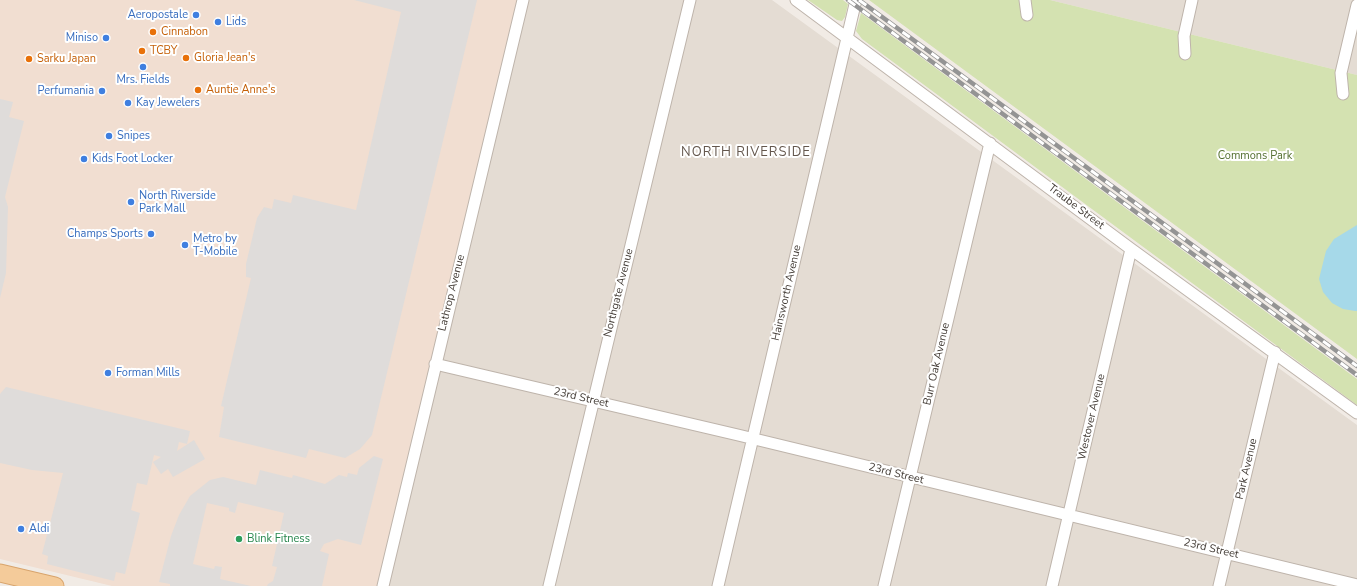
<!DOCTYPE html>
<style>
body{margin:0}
canvas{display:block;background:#f1ebe5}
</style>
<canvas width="1357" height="586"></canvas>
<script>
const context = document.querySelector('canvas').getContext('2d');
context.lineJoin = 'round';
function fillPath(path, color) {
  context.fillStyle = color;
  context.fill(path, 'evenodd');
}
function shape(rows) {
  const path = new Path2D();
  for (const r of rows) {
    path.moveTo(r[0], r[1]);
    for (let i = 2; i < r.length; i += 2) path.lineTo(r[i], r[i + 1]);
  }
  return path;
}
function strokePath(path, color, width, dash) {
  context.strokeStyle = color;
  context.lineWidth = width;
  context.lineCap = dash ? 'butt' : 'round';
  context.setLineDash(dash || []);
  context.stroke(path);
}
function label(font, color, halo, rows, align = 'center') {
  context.font = font + ' "Nunito Sans",sans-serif';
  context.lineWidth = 4;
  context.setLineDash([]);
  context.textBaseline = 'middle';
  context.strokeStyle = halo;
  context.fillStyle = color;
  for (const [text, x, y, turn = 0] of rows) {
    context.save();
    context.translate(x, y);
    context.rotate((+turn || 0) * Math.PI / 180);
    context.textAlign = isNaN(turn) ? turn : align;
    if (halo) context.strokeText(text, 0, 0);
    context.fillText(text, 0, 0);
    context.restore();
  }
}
fillPath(shape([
 [520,0,772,0,1357,425,1357,586,378,586],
 [1050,0,1357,0,1357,75]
]), '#e4dcd3');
fillPath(shape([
 [0,0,520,0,378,586,112,586,0,559]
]), '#f1ded1');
fillPath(shape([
 [808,0,843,0,848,4,845,17,842,21,837,20],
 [869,0,1050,0,1357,75,1357,359],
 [861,13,1357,379,1357,405,862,39,856,31]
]), '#d4e2b1');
fillPath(shape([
 [354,0,477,0,372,435,360,449,345,458,309,449,306,458,219,437,224,407,221,406,251,278,246,277,246,264,257,218,264,207,272,209,274,199,291,203,293,195,356,210,401,12],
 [0,99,13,102,9,117,24,121,5,197,8,207,6,273,0,298],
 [6,387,190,431,187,444,179,442,177,451,194,440,205,459,173,477,168,469,161,474,153,462,161,457,154,455,147,485,137,483,131,510,140,513,125,574,116,572,114,581,47,564,48,556,42,554,63,473,32,470,0,463,0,394],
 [374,456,383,459,361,545,338,539,324,544,320,551,329,554,322,586,267,586,268,584,273,581,277,567,272,566,284,513,238,502,235,513,229,511,229,508,207,503,193,564,214,569,215,566,222,567,220,579,251,586,170,586,170,584,159,582,171,536,179,515,190,496,210,480,223,477,256,485,260,470,292,478,293,475,325,484,339,475,347,477,348,473,357,475,359,468]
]), '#dfdcda');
fillPath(shape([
 [1357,225,1357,311,1355,311,1343,309,1332,303,1323,292,1319,279,1326,251,1334,239]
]), '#a6d9e9');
const street = shape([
 [796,0,1131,249,1357,413],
 [1025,0,1027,15],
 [1185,54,1184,36,1192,0],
 [1343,94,1341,73,1357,5],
 [435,364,738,435,1357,585],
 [383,586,523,0],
 [549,586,690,0],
 [718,586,856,0],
 [884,586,990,143],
 [1052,586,1131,249],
 [1219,586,1275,352]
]);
const primary = shape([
 [0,573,55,586]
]);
strokePath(street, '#beb4ab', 13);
strokePath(primary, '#d8a46c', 19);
strokePath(street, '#fff', 11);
strokePath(primary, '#f4cb9a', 17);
const rail = shape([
 [848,0,1357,375],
 [859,0,1357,366]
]);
strokePath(rail, '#949494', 4.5);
strokePath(rail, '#fff', 3, [9]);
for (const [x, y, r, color] of [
 [196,15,4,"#3f7fe0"],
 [218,22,4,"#3f7fe0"],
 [153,32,4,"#e8710a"],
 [106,38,4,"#3f7fe0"],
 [142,51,4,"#e8710a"],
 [186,58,4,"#e8710a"],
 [29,59,4,"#e8710a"],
 [143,67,4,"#3f7fe0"],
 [198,90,4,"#e8710a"],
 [102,91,4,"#3f7fe0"],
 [128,103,4,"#3f7fe0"],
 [109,136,4,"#3f7fe0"],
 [84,159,4,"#3f7fe0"],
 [131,202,4,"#3f7fe0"],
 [151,234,4,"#3f7fe0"],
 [185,245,4,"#3f7fe0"],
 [108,373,4,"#3f7fe0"],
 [21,529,4,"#3f7fe0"],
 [239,539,4,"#2e9e5b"]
]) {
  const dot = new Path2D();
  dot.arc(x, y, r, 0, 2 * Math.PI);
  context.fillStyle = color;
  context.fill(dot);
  strokePath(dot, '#fff', 1.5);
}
label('11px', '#366cbe', '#fff', [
 ["Aeropostale",188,15,"right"],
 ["Lids",226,22],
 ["Miniso",98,38,"right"],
 ["Mrs. Fields",143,80,"center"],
 ["Perfumania",94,91,"right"],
 ["Kay Jewelers",136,103],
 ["Snipes",117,136],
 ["Kids Foot Locker",92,159],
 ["North Riverside",139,196],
 ["Park Mall",139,209],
 ["Champs Sports",143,234,"right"],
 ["Metro by",193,239],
 ["T-Mobile",193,252],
 ["Forman Mills",116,373],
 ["Aldi",29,529]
], 'left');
label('11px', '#c56008', '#fff', [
 ["Cinnabon",161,32],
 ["TCBY",150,51],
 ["Gloria Jean's",194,58],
 ["Sarku Japan",37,59],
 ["Auntie Anne's",206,90]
], 'left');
label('11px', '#526e2e', '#fff', [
 ["Commons Park",1255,156]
]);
label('11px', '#423b35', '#fff', [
 ["Traube Street",1076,207,37],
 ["Lathrop Avenue",452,293,-76],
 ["Northgate Avenue",619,293,-76],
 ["Hainsworth Avenue",787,293,-77],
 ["Burr Oak Avenue",937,364,-77],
 ["23rd Street",581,398,13],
 ["Westover Avenue",1092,417,-77],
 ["Park Avenue",1247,469,-77],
 ["23rd Street",896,474,14],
 ["23rd Street",1211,549,13]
]);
label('11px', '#27864d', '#fff', [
 ["Blink Fitness",247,539]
], 'left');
context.letterSpacing = '1px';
label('13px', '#64574d', '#fff', [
 ["NORTH RIVERSIDE",746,153]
]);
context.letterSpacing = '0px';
</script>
